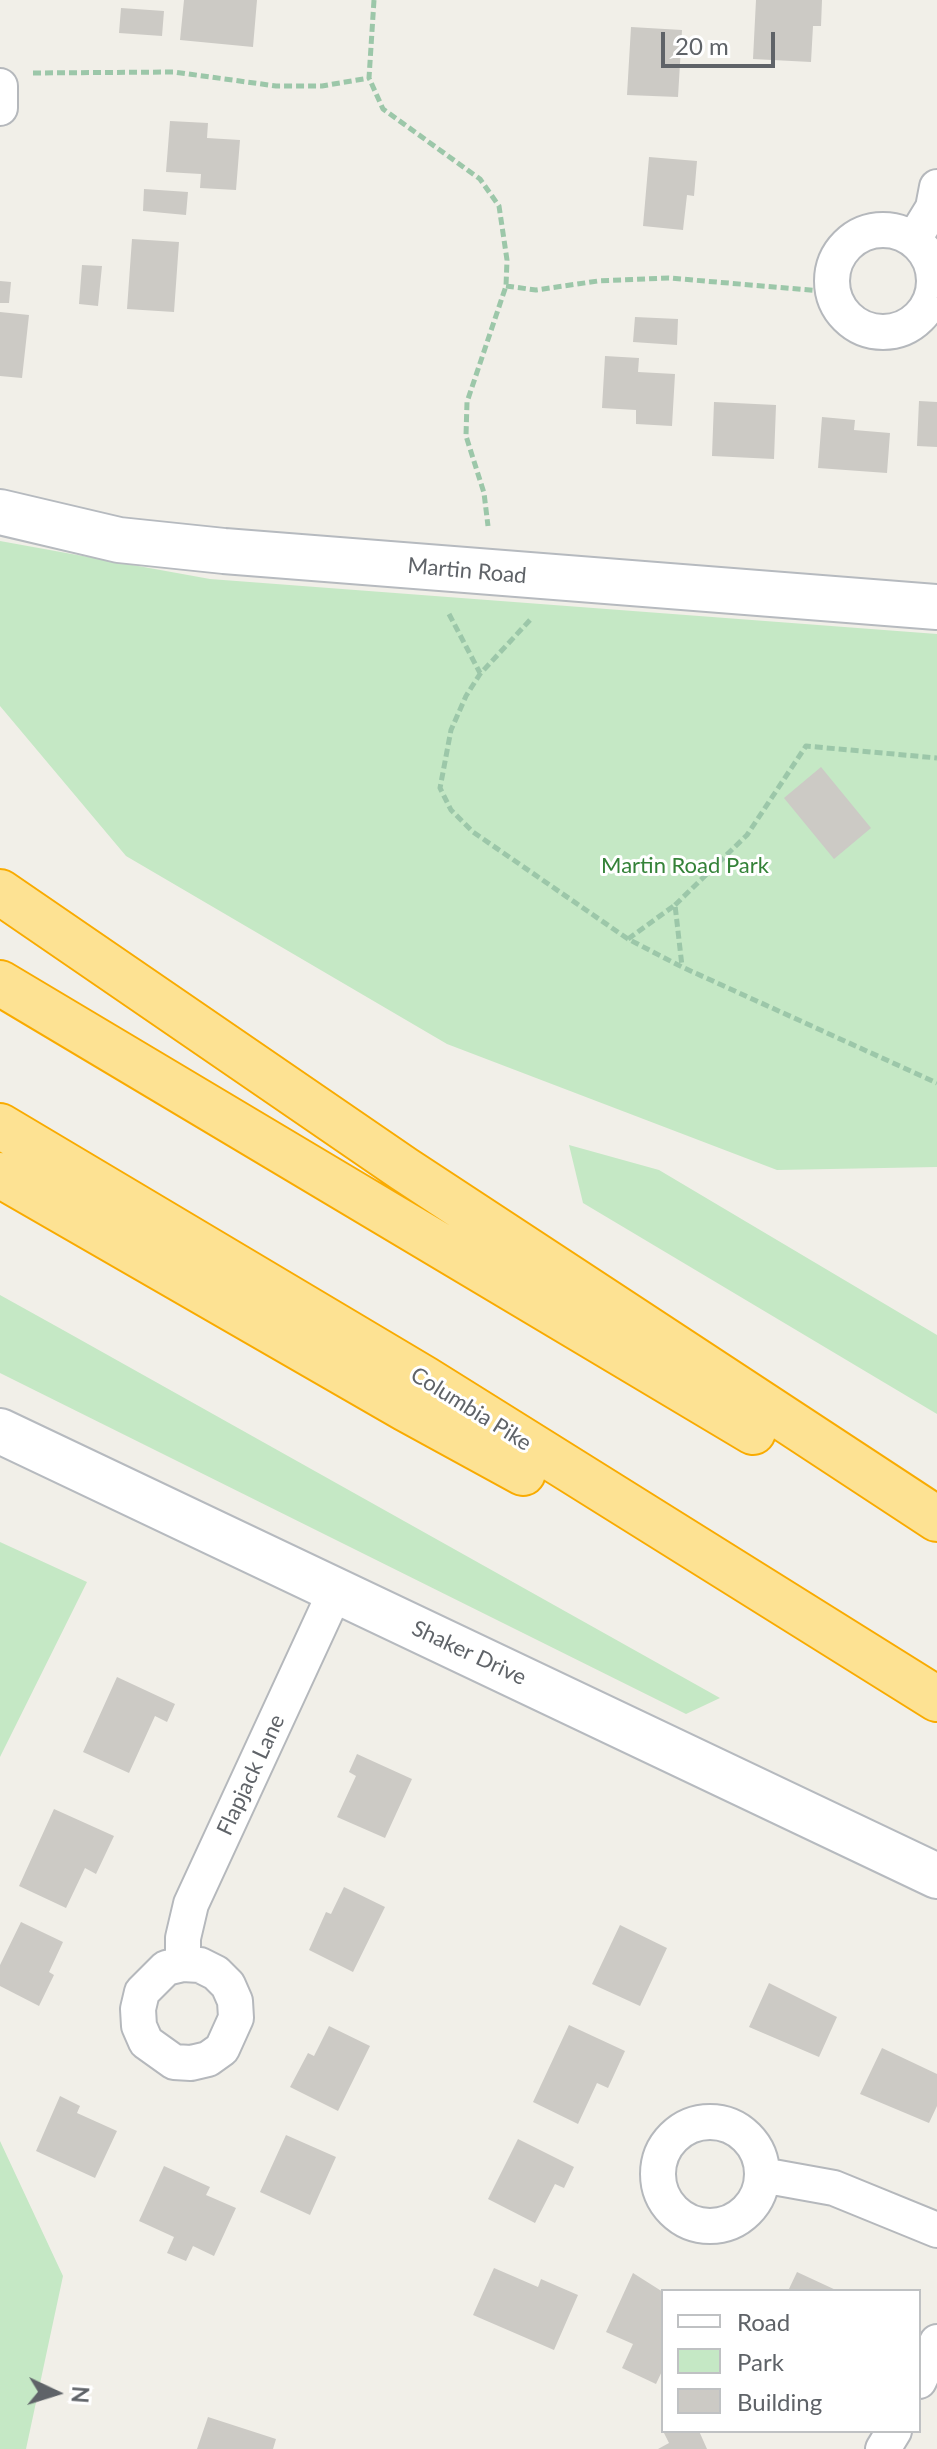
<!DOCTYPE html>
<style>
body{margin:0}
#map{position:relative;width:937px;height:2449px;overflow:hidden;background:#f1efe8;font-family:Lato,sans-serif}
canvas{display:block}
.legend{position:absolute;left:661px;top:2289px;width:260px;height:144px;box-sizing:border-box;background:#fff;border:2px solid #bfc1c3;margin:0;padding:10px 14px;list-style:none;font-size:24px;color:#5f6368}
.legend li{display:flex;align-items:center;gap:16px;height:40px}
.legend b{width:40px;border:2px solid #bfc1c3}
.north{position:absolute;left:16px;top:2353px;width:80px;height:80px;-webkit-text-stroke:6px #fff;paint-order:stroke;rotate:94deg;font-size:22px;font-weight:700;line-height:32px;text-align:center;color:#5f6368}
.north::after{content:'';display:block;margin:auto;width:28px;height:36px;background:#5f6368;clip-path:polygon(50% 0,100% 100%,50% 72%,0 100%)}
.scale{position:absolute;left:661px;top:32px;width:114px;height:36px;box-sizing:border-box;border:4px solid #5f6368;border-top:0;padding-left:10px;font-size:24px;line-height:28px;white-space:nowrap;color:#5f6368;-webkit-text-stroke:6px #fff;paint-order:stroke}
</style>
<div id="map">
<canvas width="937" height="2449"></canvas>
<ul class="legend">
<li><b style="height:10px;background:#fff"></b>Road</li>
<li><b style="height:22px;background:#c5e8c5"></b>Park</li>
<li><b style="height:22px;background:#cccac5"></b>Building</li>
</ul>
<div class="north">N</div>
<div class="scale">20 m</div>
</div>
<script>
const context = document.querySelector('canvas').getContext('2d');
context.lineJoin = 'round';
function fillPath(path, color) {
  context.fillStyle = color;
  context.fill(path, 'evenodd');
}
function shape(rows) {
  const path = new Path2D();
  for (const r of rows) {
    if (r.length === 3) {
      path.moveTo(r[0] + r[2], r[1]);
      path.arc(r[0], r[1], r[2], 0, 2 * Math.PI);
      continue;
    }
    path.moveTo(r[0], r[1]);
    for (let i = 2; i < r.length; i += 2) path.lineTo(r[i], r[i + 1]);
  }
  return path;
}
function strokePath(path, color, width, dash) {
  context.strokeStyle = color;
  context.lineWidth = width;
  context.lineCap = dash ? 'butt' : 'round';
  context.setLineDash(dash || []);
  context.stroke(path);
}
function label(font, color, halo, rows, align = 'center') {
  context.font = font + ' Lato,sans-serif';
  context.lineWidth = 6;
  context.setLineDash([]);
  context.textBaseline = 'middle';
  context.strokeStyle = halo;
  context.fillStyle = color;
  for (const [text, x, y, turn = 0] of rows) {
    context.save();
    context.translate(x, y);
    context.rotate((+turn || 0) * Math.PI / 180);
    context.textAlign = isNaN(turn) ? turn : align;
    if (halo) context.strokeText(text, 0, 0);
    context.fillText(text, 0, 0);
    context.restore();
  }
}
fillPath(shape([
 [0,541,210,579,937,634,937,1167,777,1170,447,1044,126,856,0,706],
 [569,1145,659,1170,937,1335,937,1414,583,1203],
 [0,1295,63,1330,720,1698,686,1714,0,1373],
 [0,1542,87,1582,0,1757],
 [0,2141,63,2276,26,2449,0,2449]
]), '#c5e8c5');
fillPath(shape([
 [184,0,257,0,253,47,180,40],
 [756,0,822,0,821,26,813,26,811,62,753,59],
 [121,8,164,11,162,36,119,33],
 [631,27,682,30,678,97,627,95],
 [170,121,208,123,207,138,240,140,236,190,200,188,201,174,166,172],
 [649,157,697,161,694,196,687,195,683,230,643,226],
 [144,189,188,192,186,215,143,211],
 [132,239,179,242,174,312,127,309],
 [82,265,102,266,98,306,79,304],
 [0,281,11,282,9,303,0,303],
 [0,312,29,315,22,378,0,376],
 [635,317,678,319,677,345,633,342],
 [605,356,639,358,638,372,675,374,672,426,636,424,636,410,602,408],
 [919,401,937,402,937,447,917,446],
 [714,402,776,405,774,459,712,456],
 [822,417,855,420,854,430,890,433,887,473,818,468],
 [821,767,871,828,834,859,784,798],
 [117,1677,175,1704,167,1722,155,1716,129,1773,83,1752],
 [357,1754,412,1779,385,1838,337,1817,356,1776,349,1772],
 [54,1809,114,1836,96,1874,85,1868,66,1908,19,1886],
 [344,1887,385,1907,353,1972,309,1950,326,1912,331,1914],
 [21,1922,63,1942,49,1972,54,1975,39,2006,0,1986,0,1965],
 [620,1925,667,1948,640,2006,592,1984],
 [769,1983,837,2017,819,2057,749,2027],
 [569,2025,625,2051,608,2088,597,2083,578,2124,533,2102],
 [329,2026,370,2046,338,2111,290,2087,308,2053,314,2056],
 [882,2048,937,2074,937,2106,929,2123,860,2094],
 [60,2096,80,2106,77,2113,117,2131,95,2178,36,2151],
 [286,2135,336,2157,310,2215,260,2192],
 [518,2139,574,2167,564,2188,555,2184,535,2223,488,2199],
 [164,2166,210,2187,206,2195,236,2208,214,2256,193,2246,186,2261,167,2253,174,2237,139,2221],
 [494,2268,538,2287,541,2279,578,2295,554,2350,473,2315],
 [797,2272,838,2291,788,2291],
 [633,2273,663,2292,663,2369,656,2384,622,2368,633,2344,606,2332],
 [208,2417,276,2439,273,2449,197,2449],
 [663,2431,699,2431,707,2449,658,2449,669,2443]
]), '#cccac5');
const street = shape([
 [0,86,0,108],
 [883,281,51],
 [914,239,933,208,937,187],
 [183,1964,200,1965,216,1973,228,1985,235,2001,236,2018,222,2049,208,2059,191,2063,174,2062,146,2042,139,2026,138,2009,142,1992,166,1968,183,1964,183,1938,191,1904,336,1590],
 [710,2174,52],
 [762,2175,834,2188,937,2230],
 [919,2381,937,2342],
 [883,2449,894,2431]
]);
const secondary = shape([
 [0,512,119,540,224,551,937,607],
 [0,1431,937,1876]
]);
const highway = shape([
 [0,892,404,1169,937,1519],
 [0,983,753,1432],
 [0,1126,425,1379,937,1699],
 [0,1175,406,1409,523,1473]
]);
strokePath(street, '#b5b8bc', 38);
strokePath(secondary, '#b6babf', 48);
strokePath(highway, '#f9ab00', 48);
strokePath(shape([
 [374,0,369,78,383,109,480,179,499,206,507,260,506,286,467,402,466,436,484,493,488,526],
 [33,73,174,72,276,86,322,86,369,78],
 [506,286,536,290,598,281,669,278,833,292],
 [449,614,480,673],
 [530,620,480,674,466,696,451,730,440,788,451,810,473,832,628,939,682,967,937,1083],
 [675,905,747,835,806,746,937,758],
 [628,939,675,905,682,966]
]), '#9cc7a9', 5, [8, 4]);
strokePath(street, '#fff', 34);
strokePath(secondary, '#fff', 44);
strokePath(highway, '#fde293', 44);
label('22px', '#5f6368', '#fff', [
 ["Martin Road",467,571,5],
 ["Columbia Pike",471,1409,32],
 ["Shaker Drive",469,1653,25],
 ["Flapjack Lane",251,1775,-65]
]);
label('22px', '#348238', '#fff', [
 ["Martin Road Park",685,866]
]);
</script>
